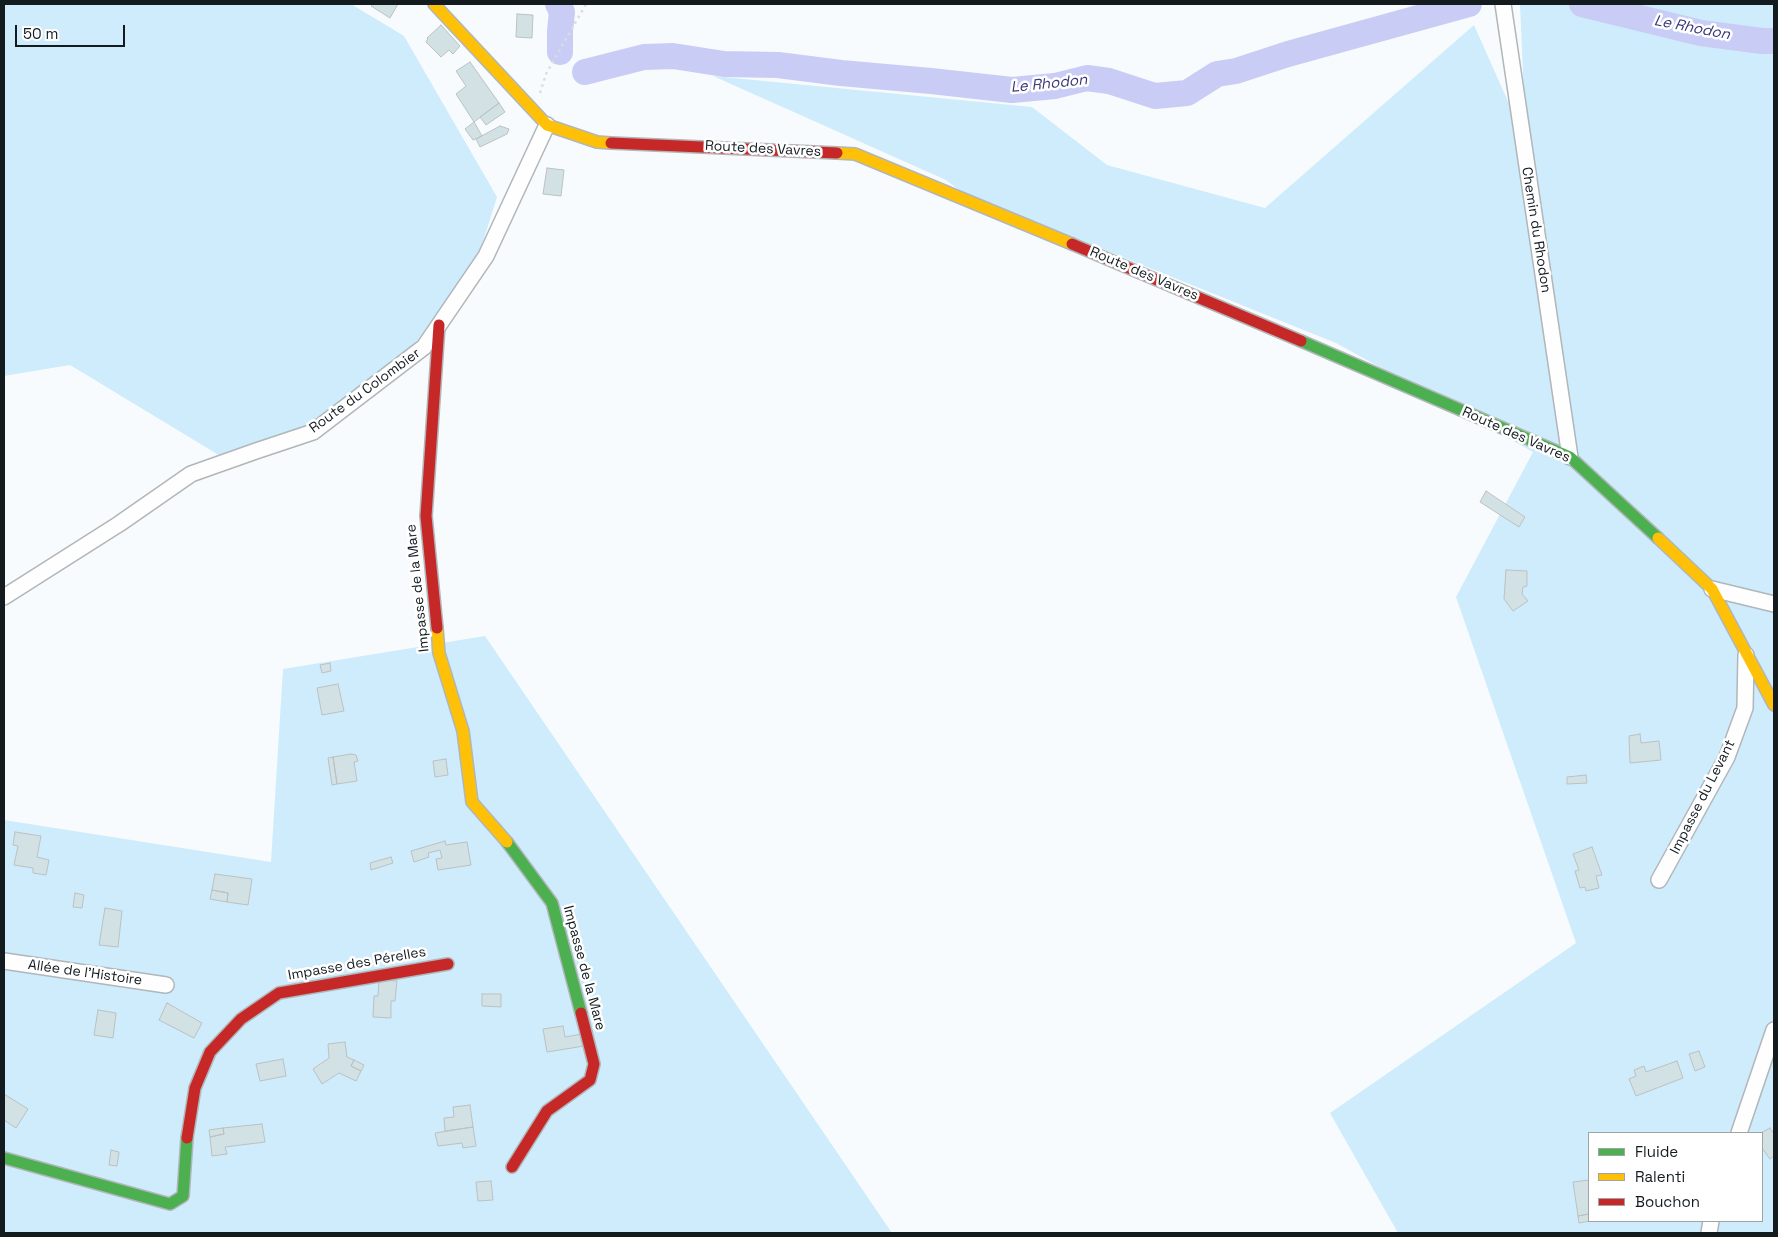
<!DOCTYPE html>
<meta charset="utf-8">
<style>
body{margin:0}
#map{position:relative;width:1778px;height:1237px;overflow:hidden;background:#f8fbfd;font-family:"Space Grotesk",sans-serif}
canvas{display:block}
.frame{position:absolute;inset:0;border:5px solid #131b1f;pointer-events:none}
.legend{position:absolute;left:1588px;top:1132px;width:175px;height:90px;box-sizing:border-box;background:#fff;border:1px solid #a1a4a5;margin:0;padding:6px 9px;list-style:none;font-size:15px;color:#131b1f}
.legend li{display:flex;align-items:center;gap:10px;height:25px}
.legend b{width:25px;border:1px solid #a1a4a5}
.scale{position:absolute;left:15px;top:25px;width:110px;height:22px;box-sizing:border-box;border:2px solid #131b1f;border-top:0;padding-left:6px;font-size:15px;line-height:18px;white-space:nowrap;color:#131b1f;-webkit-text-stroke:4px #fff;paint-order:stroke}
</style>
<div id="map">
<canvas width="1778" height="1237"></canvas>
<div class="frame"></div>
<ul class="legend">
<li><b style="height:6px;background:#4caf50"></b>Fluide</li>
<li><b style="height:6px;background:#ffc107"></b>Ralenti</li>
<li><b style="height:6px;background:#c62828"></b>Bouchon</li>
</ul>
<div class="scale">50 m</div>
</div>
<script>
const context = document.querySelector('canvas').getContext('2d');
context.lineJoin = 'round';
function fillPath(path, color) {
  context.fillStyle = color;
  context.fill(path, 'evenodd');
}
function shape(rows) {
  const path = new Path2D();
  for (const r of rows) {
    path.moveTo(r[0], r[1]);
    for (let i = 2; i < r.length; i += 2) path.lineTo(r[i], r[i + 1]);
  }
  return path;
}
function strokePath(path, color, width, dash) {
  context.strokeStyle = color;
  context.lineWidth = width;
  context.lineCap = dash ? 'butt' : 'round';
  context.setLineDash(dash || []);
  context.stroke(path);
}
function label(font, color, halo, rows, align = 'center') {
  context.font = font + ' "Space Grotesk",sans-serif';
  context.lineWidth = 5;
  context.setLineDash([]);
  context.textBaseline = 'middle';
  context.strokeStyle = halo;
  context.fillStyle = color;
  for (const [text, x, y, turn = 0] of rows) {
    context.save();
    context.translate(x, y);
    context.rotate((+turn || 0) * Math.PI / 180);
    context.textAlign = isNaN(turn) ? turn : align;
    if (halo) context.strokeText(text, 0, 0);
    context.fillText(text, 0, 0);
    context.restore();
  }
}
fillPath(shape([
 [4,4,351,4,404,36,497,197,473,273,373,394,272,441,222,457,70,365,4,376],
 [1520,4,1774,4,1774,1233,1398,1233,1330,1113,1576,943,1456,597,1533,452,1336,343,963,193,946,180,713,76,1032,107,1107,165,1265,208,1474,25,1526,142],
 [1589,1133,1762,1133,1762,1221,1589,1221],
 [485,636,892,1233,4,1233,4,820,271,862,283,669]
]), '#ceecfb');
strokePath(shape([
 [558,4,562,12,560,31,560,52],
 [1582,4,1701,33,1762,41,1774,41],
 [585,72,644,57,673,56,724,64,778,65,841,73,931,81,1012,90,1055,86,1087,78,1109,81,1155,96,1187,93,1217,74,1236,71,1288,54,1469,4]
]), '#c9ccf5', 26);
const building = shape([
 [373,4,398,4,390,18,371,6,373,4],
 [517,14,533,15,532,38,516,37,517,14],
 [441,25,460,46,453,54,449,50,441,57,426,42,428,39,427,38,441,25],
 [470,62,499,103,474,122,456,94,466,86,456,71,470,62],
 [499,103,505,112,486,125,480,117,499,103],
 [474,122,482,136,473,140,465,129,474,122],
 [500,126,509,129,507,134,480,147,476,139,500,126],
 [547,168,564,170,561,196,543,194,547,168],
 [1486,491,1525,517,1519,527,1480,502,1486,491],
 [1506,570,1527,571,1527,586,1523,587,1522,594,1528,601,1513,611,1504,599,1506,570],
 [330,663,331,671,322,673,320,665,330,663],
 [338,684,344,711,322,715,317,688,338,684],
 [1640,734,1641,743,1659,741,1661,760,1630,763,1629,736,1640,734],
 [351,754,356,755,358,761,354,762,357,781,337,784,333,757,351,754],
 [333,757,337,784,332,785,328,758,333,757],
 [446,759,448,775,435,777,433,761,446,759],
 [1586,775,1587,783,1567,784,1567,777,1586,775],
 [15,832,41,836,37,857,49,860,46,875,33,873,33,868,14,865,18,846,13,845,15,832],
 [445,841,446,845,467,842,471,865,438,870,436,859,442,858,440,850,428,853,429,857,414,862,411,851,445,841],
 [1592,847,1602,875,1596,876,1599,888,1586,891,1585,887,1580,888,1575,871,1579,870,1573,854,1592,847],
 [391,857,393,863,371,870,370,863,391,857],
 [215,874,252,879,248,905,227,902,228,893,212,890,215,874],
 [212,890,228,893,227,902,210,899,212,890],
 [75,893,84,895,82,908,73,907,75,893],
 [105,908,122,911,118,947,99,945,105,908],
 [379,980,397,981,395,1001,391,1001,391,1018,373,1017,374,996,378,996,379,980],
 [482,994,501,994,501,1007,482,1006,482,994],
 [167,1003,202,1023,194,1038,159,1020,167,1003],
 [98,1010,116,1013,113,1038,94,1035,98,1010],
 [563,1026,565,1037,582,1034,584,1046,547,1052,543,1029,563,1026],
 [345,1042,347,1057,354,1060,351,1066,361,1071,356,1081,339,1073,322,1084,313,1069,329,1058,328,1044,345,1042],
 [1699,1051,1705,1067,1695,1071,1689,1054,1699,1051],
 [283,1059,286,1076,260,1081,256,1064,283,1059],
 [354,1060,364,1065,361,1071,351,1066,354,1060],
 [1677,1061,1683,1078,1636,1096,1629,1079,1636,1076,1634,1070,1644,1066,1646,1072,1677,1061],
 [4,1094,28,1109,16,1128,4,1120,4,1094],
 [470,1105,473,1127,445,1131,444,1118,454,1117,453,1107,470,1105],
 [262,1124,265,1142,225,1147,227,1154,212,1156,210,1137,224,1134,223,1128,262,1124],
 [473,1127,476,1146,463,1148,462,1143,438,1146,435,1133,473,1127],
 [223,1128,224,1134,210,1137,209,1130,223,1128],
 [1770,1128,1774,1134,1774,1156,1770,1159,1762,1148,1761,1133,1770,1128],
 [111,1150,119,1152,117,1166,109,1165,111,1150],
 [1589,1180,1589,1214,1578,1216,1573,1182,1589,1180],
 [491,1181,493,1200,478,1201,476,1182,491,1181],
 [1589,1214,1590,1221,1579,1223,1578,1216,1589,1214]
]);
fillPath(building, '#d2e2e4');
strokePath(building, '#bcc1c3', 1);
const street = shape([
 [1503,4,1570,457],
 [1712,589,1774,604],
 [4,597,119,524,191,474,256,451,313,432,424,347,486,256,547,125],
 [1659,880,1727,757,1745,708,1746,655],
 [4,961,166,985],
 [1739,1133,1774,1030],
 [1709,1233,1711,1221]
]);
const fast = shape([
 [1301,341,1570,457,1658,538],
 [507,842,552,903,581,1013],
 [4,1158,170,1204,183,1196,187,1138]
]);
const slow = shape([
 [434,4,547,125,597,142,611,143],
 [837,153,855,154,1072,244],
 [1658,538,1712,589,1774,705],
 [437,628,439,653,463,731,472,802,507,842]
]);
const jam = shape([
 [611,143,837,153],
 [1072,244,1301,341],
 [437,628,426,516,439,325],
 [187,1138,195,1088,210,1052,241,1019,279,993,448,964],
 [512,1167,547,1111,590,1080,594,1064,581,1013]
]);
strokePath(street, '#b0b6b9', 18);
strokePath(fast, '#b0b6b9', 14);
strokePath(slow, '#b0b6b9', 14);
strokePath(jam, '#b0b6b9', 14);
strokePath(shape([
 [540,93,546,74,586,4]
]), '#dbdcdd', 2.5, [2.5, 4]);
strokePath(street, '#fefeff', 15);
strokePath(fast, '#4caf50', 11);
strokePath(slow, '#ffc107', 11);
strokePath(jam, '#c62828', 11);
label('14px', '#131b1f', '#fff', [
 ["Route des Vavres",763,149,3],
 ["Chemin du Rhodon",1536,230,81],
 ["Route des Vavres",1144,274,23],
 ["Route du Colombier",365,391,-36],
 ["Route des Vavres",1516,435,24],
 ["Impasse de la Mare",418,588,-96],
 ["Impasse du Levant",1703,797,-63],
 ["Impasse des Pérelles",357,964,-10],
 ["Impasse de la Mare",584,968,75],
 ["Allée de l'Histoire",85,973,8]
]);
label('italic 15px', '#3a3679', '#fff', [
 ["Le Rhodon",1692,28,11],
 ["Le Rhodon",1049,84,-6]
]);
</script>
